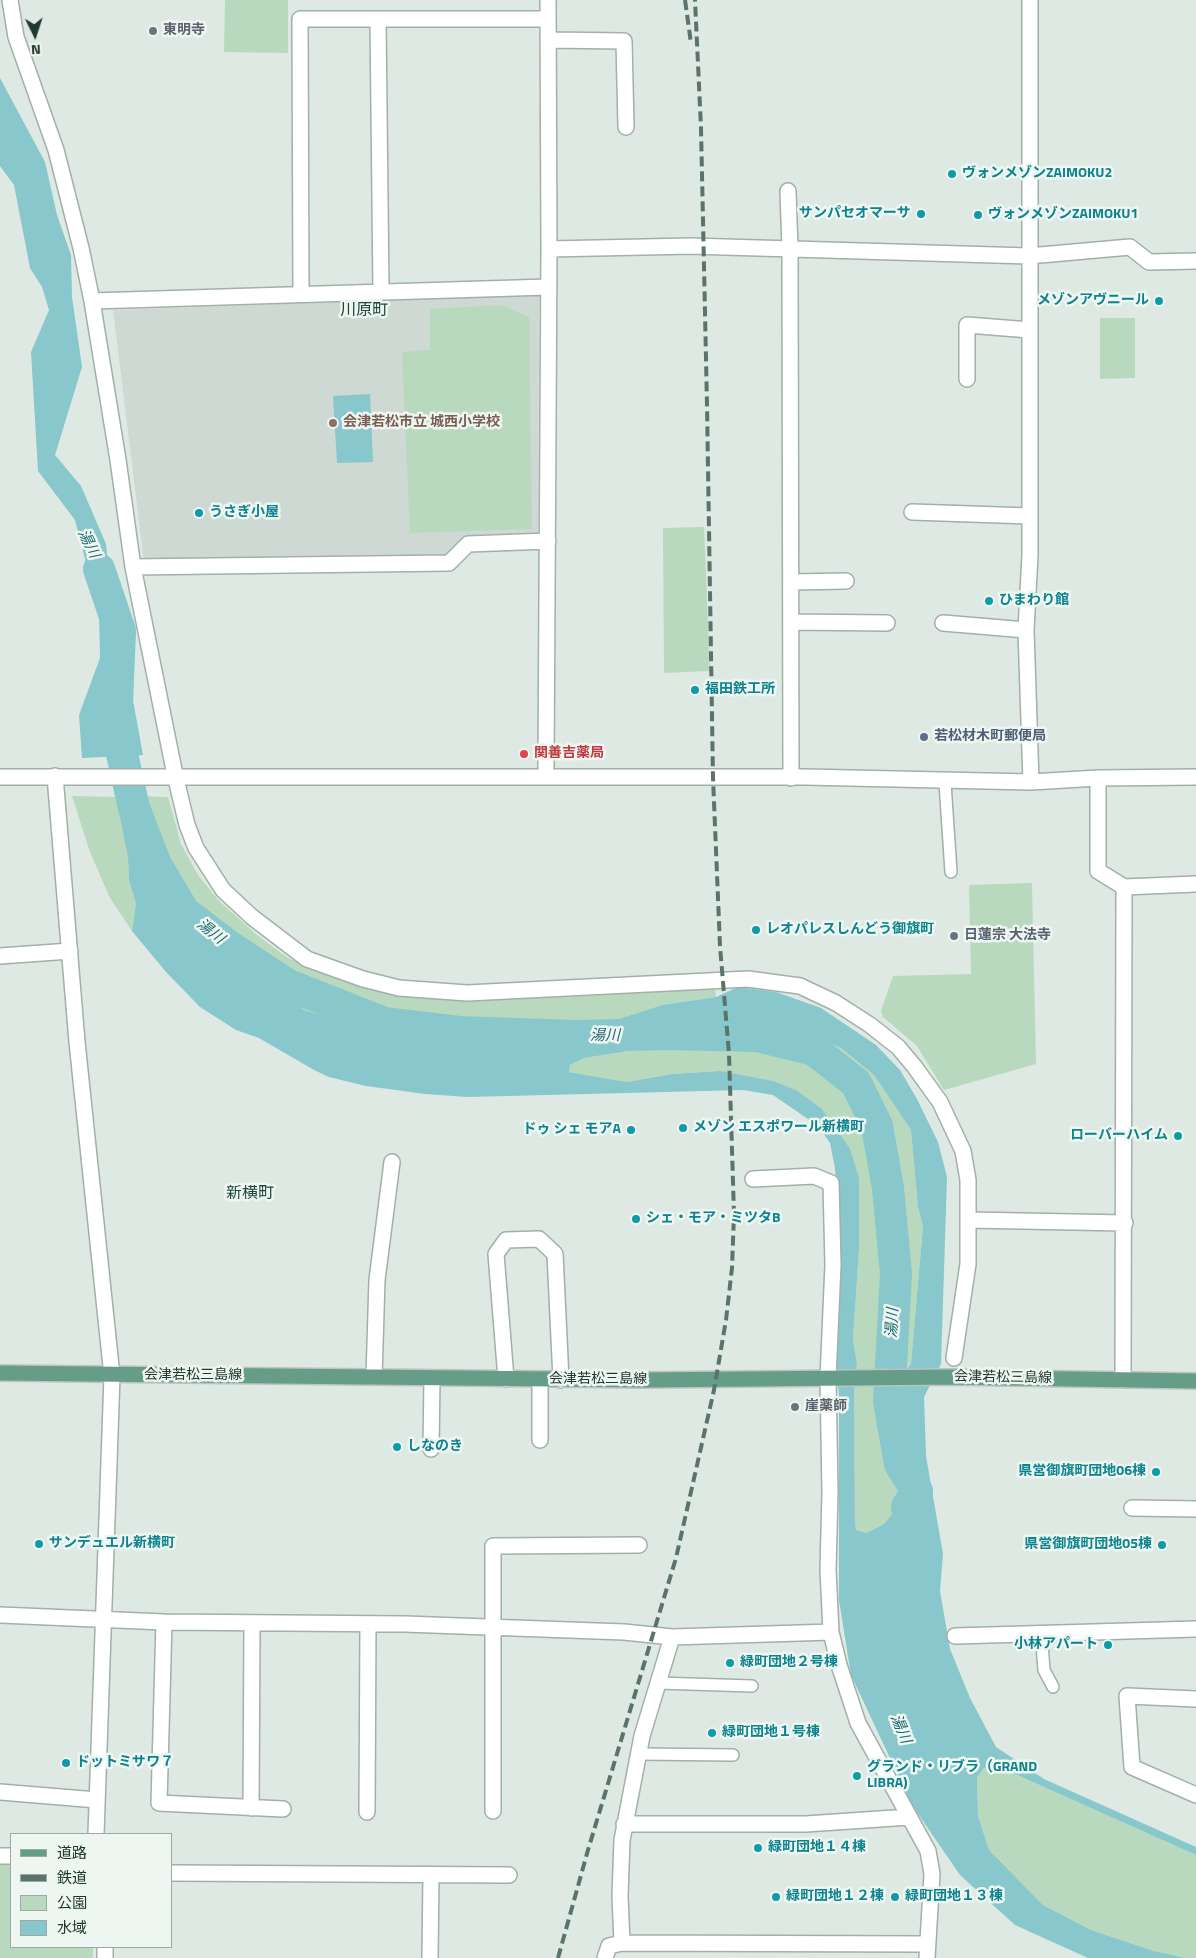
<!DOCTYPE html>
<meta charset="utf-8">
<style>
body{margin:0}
#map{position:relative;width:1196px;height:1958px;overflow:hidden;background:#dee9e3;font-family:"Titillium Web","Noto Sans JP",sans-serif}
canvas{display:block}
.legend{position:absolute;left:10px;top:1833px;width:162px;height:115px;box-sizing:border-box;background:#eef6f1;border:1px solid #9caaa3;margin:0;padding:6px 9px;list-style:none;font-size:15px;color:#20382f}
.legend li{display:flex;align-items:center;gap:10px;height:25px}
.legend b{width:25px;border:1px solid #9caaa3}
.north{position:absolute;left:10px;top:10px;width:50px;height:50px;-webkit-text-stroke:4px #eef6f1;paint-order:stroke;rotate:176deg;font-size:14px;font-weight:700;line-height:20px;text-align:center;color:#20382f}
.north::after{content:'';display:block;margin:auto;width:18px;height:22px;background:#20382f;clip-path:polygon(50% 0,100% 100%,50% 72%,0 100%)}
</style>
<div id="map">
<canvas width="1196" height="1958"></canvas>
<ul class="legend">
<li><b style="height:6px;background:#659d89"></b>道路</li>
<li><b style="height:6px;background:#5a746b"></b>鉄道</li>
<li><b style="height:14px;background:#b8d9be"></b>公園</li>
<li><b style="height:14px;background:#88c7cc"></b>水域</li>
</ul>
<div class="north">N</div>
</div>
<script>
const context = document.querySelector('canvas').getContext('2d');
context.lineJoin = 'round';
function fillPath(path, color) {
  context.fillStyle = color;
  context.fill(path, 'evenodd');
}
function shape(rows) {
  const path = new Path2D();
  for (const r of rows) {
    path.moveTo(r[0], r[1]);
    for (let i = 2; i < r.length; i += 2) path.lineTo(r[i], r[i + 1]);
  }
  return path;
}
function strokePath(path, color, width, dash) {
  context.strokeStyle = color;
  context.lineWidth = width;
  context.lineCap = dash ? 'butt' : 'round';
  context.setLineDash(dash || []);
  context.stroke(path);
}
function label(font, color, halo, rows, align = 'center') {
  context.font = font + ' "Titillium Web","Noto Sans JP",sans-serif';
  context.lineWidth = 5;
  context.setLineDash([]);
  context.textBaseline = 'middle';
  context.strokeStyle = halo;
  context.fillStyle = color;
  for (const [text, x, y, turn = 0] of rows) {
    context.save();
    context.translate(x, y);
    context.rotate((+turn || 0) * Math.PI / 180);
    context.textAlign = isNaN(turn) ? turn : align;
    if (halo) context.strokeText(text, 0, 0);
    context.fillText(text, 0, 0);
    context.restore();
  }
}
fillPath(shape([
 [539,295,538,537,467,541,447,561,144,562,113,310]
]), '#cdd9d2');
fillPath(shape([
 [225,0,288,0,288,53,224,52],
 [501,305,529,317,532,529,410,533,402,352,430,350,430,309],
 [1100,318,1135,318,1135,378,1100,379],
 [704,527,710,671,664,673,663,528],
 [72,796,116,797,128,858,129,880,136,904,132,931,110,898,90,852],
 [138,796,168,797,181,844,198,875,219,901,257,935,288,958,323,974,407,995,452,1000,586,996,715,987,716,997,662,1005,619,1019,574,1028,452,1047,426,1043,383,1034,304,1010,227,956,185,921,163,890],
 [1032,883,1036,1064,944,1090,917,1046,883,1017,881,1011,893,976,971,974,969,885],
 [717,1019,740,1025,771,1026,811,1035,841,1048,874,1075,911,1130,918,1207,923,1226,911,1364,886,1395,894,1411,905,1422,909,1443,898,1507,884,1524,866,1533,856,1530,855,1522,854,1395,857,1364,853,1339,859,1249,859,1178,822,1109,743,1077,720,1071,672,1074,627,1082,569,1072,570,1065,584,1058,623,1052,645,1045,675,1027],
 [984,1768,1006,1770,1196,1855,1196,1958,1186,1958,1154,1951,1091,1930,1043,1905,989,1850,978,1816,977,1777],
 [0,1864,11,1865,11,1947,93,1947,93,1958,0,1958]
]), '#b8d9be');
fillPath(shape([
 [0,78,45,162,57,215,71,255,72,297,82,367,55,455,81,486,106,544,113,610,128,673,143,755,82,758,79,715,100,658,99,613,75,520,38,471,31,352,49,310,42,287,30,268,14,185,0,166],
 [370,394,373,462,337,463,333,396],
 [138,796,163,890,185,921,227,956,304,1010,383,1034,426,1043,452,1047,574,1028,619,1019,662,1005,716,997,738,987,776,992,821,1008,876,1045,900,1070,917,1099,938,1142,947,1177,941,1364,924,1397,926,1456,943,1554,940,1591,950,1649,970,1698,996,1747,1044,1779,1196,1847,1196,1855,1006,1770,984,1768,977,1777,978,1816,989,1850,1043,1905,1091,1930,1154,1951,1186,1958,1088,1958,1015,1925,960,1875,912,1805,851,1675,839,1600,839,1395,836,1364,839,1235,835,1168,830,1143,818,1126,773,1095,743,1090,468,1097,425,1094,366,1086,329,1077,314,1070,259,1038,236,1030,200,1007,166,972,132,931,136,904,129,880,128,858,116,797],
 [717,1019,740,1025,771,1026,811,1035,841,1048,874,1075,911,1130,918,1207,923,1226,911,1364,886,1395,894,1411,905,1422,909,1443,898,1507,884,1524,866,1533,856,1530,855,1522,854,1395,857,1364,853,1339,859,1249,859,1178,850,1149,822,1109,796,1090,773,1081,720,1071,672,1074,627,1082,569,1072,570,1065,584,1058,623,1052,645,1045,675,1027]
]), '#88c7cc');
strokePath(shape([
 [99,569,120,631,116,727,134,808,156,865,184,912,230,947,288,985,384,1023,459,1032,575,1036,669,1034,757,1036,814,1050,856,1083,877,1126,888,1188,896,1274,889,1401,900,1464,917,1491,907,1507]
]), '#88c7cc', 32);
const lane = shape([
 [945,783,951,872],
 [1041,1632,1044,1670,1053,1687],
 [658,1683,752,1686],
 [638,1754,733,1755]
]);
const street = shape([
 [10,0,16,37,56,150,81,248,92,301,118,460,133,567,175,775,187,825,196,848,223,890,252,917,307,959,363,979,399,988,467,993,748,979,800,986,836,1003,870,1025,898,1047,914,1066,940,1102,963,1151,968,1180,968,1264,954,1358],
 [1030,0,1030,555,1026,630,1031,782],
 [378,19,381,292],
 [549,40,624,41,626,127],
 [788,191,790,249,791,778],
 [549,249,691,246,1029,256,1130,247,1149,262,1196,261],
 [301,293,300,19,548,19],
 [92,301,548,287],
 [967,379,967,325,1030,330],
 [912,512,1029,516],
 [133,567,449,563,468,544,548,541],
 [791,582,846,581],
 [791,622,887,623],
 [943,623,1026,630],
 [546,767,549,249,548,0],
 [55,776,77,1042,112,1376,96,1834],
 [0,777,805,777,1031,782,1098,778,1196,777],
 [1098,778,1098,871,1124,887,1196,884],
 [0,956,70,951],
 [753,1179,814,1176,831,1183,833,1265,828,1378,830,1492,828,1570,831,1632,839,1665,858,1723,928,1851,932,1874,927,1958],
 [969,1220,1125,1223],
 [374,1377,377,1280,392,1162],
 [506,1379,496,1254,506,1240,539,1239,555,1254,561,1380],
 [1123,1380,1124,887],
 [540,1440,540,1380],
 [431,1449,432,1378],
 [1132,1508,1196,1509],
 [0,1615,164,1622,405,1624,624,1632,672,1637,831,1632],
 [164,1622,159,1803,283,1809],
 [955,1636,1196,1629],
 [1196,1699,1127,1696,1132,1767,1196,1795],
 [0,1792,97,1800],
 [251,1808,252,1624],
 [493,1811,493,1546,639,1545],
 [367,1812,368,1624],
 [624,1824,806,1824,909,1817],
 [0,1856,11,1856],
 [171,1873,509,1875],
 [622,1943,620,1896,622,1840,642,1736,672,1637],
 [105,1947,105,1958],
 [430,1958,431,1875],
 [605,1958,609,1946,622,1943,927,1944]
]);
const primary = shape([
 [0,1373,646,1380,950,1377,1196,1381]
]);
strokePath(lane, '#a1b0a9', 14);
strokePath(street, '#a1b0a9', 18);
strokePath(primary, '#bcc3c1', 18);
strokePath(lane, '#fff', 11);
strokePath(street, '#fff', 15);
strokePath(primary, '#659d89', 15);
strokePath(shape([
 [685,0,691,43],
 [558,1958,588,1850,676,1558,714,1390,726,1320,732,1268,734,1214,729,1054,720,946,713,778,707,405,701,128,695,0]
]), '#5a746b', 4, [10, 5]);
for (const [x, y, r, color] of [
 [153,31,5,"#6b7280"],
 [952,174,5,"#0f9aa8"],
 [921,214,5,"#0f9aa8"],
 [978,215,5,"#0f9aa8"],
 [1159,301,5,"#0f9aa8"],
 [333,423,5,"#8d6e63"],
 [199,513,5,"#0f9aa8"],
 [989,601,5,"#0f9aa8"],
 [695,690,5,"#0f9aa8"],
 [924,737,5,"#5c6f8a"],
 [524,754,5,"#e0444e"],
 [756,930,5,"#0f9aa8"],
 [954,936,5,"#6b7280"],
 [683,1128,5,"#0f9aa8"],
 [631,1130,5,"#0f9aa8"],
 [1178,1136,5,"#0f9aa8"],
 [636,1219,5,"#0f9aa8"],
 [795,1407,5,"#6b7280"],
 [397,1447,5,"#0f9aa8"],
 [1156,1472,5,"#0f9aa8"],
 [39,1544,5,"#0f9aa8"],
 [1162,1545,5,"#0f9aa8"],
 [1108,1645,5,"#0f9aa8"],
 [730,1663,5,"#0f9aa8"],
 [712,1733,5,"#0f9aa8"],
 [66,1763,5,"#0f9aa8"],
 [857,1776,5,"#0f9aa8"],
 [758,1848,5,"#0f9aa8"],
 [776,1897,5,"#0f9aa8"],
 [895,1897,5,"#0f9aa8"]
]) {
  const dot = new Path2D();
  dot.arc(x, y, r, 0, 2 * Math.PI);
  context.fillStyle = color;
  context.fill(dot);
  strokePath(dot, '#eef6f1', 2);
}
label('bold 14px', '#5b616d', '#eef6f1', [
 ["東明寺",163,31],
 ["日蓮宗 大法寺",964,936],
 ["崖薬師",805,1407]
], 'left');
label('bold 14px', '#0d838f', '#eef6f1', [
 ["ヴォンメゾンZAIMOKU2",962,174],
 ["サンパセオマーサ",911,214,"right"],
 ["ヴォンメゾンZAIMOKU1",988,215],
 ["メゾンアヴニール",1149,301,"right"],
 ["うさぎ小屋",209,513],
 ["ひまわり館",999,601],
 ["福田鉄工所",705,690],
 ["レオパレスしんどう御旗町",766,930],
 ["メゾン エスポワール新横町",693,1128],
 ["ドゥ シェ モアA",621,1130,"right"],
 ["ローバーハイム",1168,1136,"right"],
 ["シェ・モア・ミツタB",646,1219],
 ["しなのき",407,1447],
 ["県営御旗町団地06棟",1146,1472,"right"],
 ["サンデュエル新横町",49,1544],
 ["県営御旗町団地05棟",1152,1545,"right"],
 ["小林アパート",1098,1645,"right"],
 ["緑町団地２号棟",740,1663],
 ["緑町団地１号棟",722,1733],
 ["ドットミサワ７",76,1763],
 ["グランド・リブラ（GRAND",867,1768],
 ["LIBRA)",867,1784],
 ["緑町団地１４棟",768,1848],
 ["緑町団地１２棟",786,1897],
 ["緑町団地１３棟",905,1897]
], 'left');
label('bold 14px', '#785e54', '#eef6f1', [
 ["会津若松市立 城西小学校",343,423]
], 'left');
label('bold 14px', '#4e5e75', '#eef6f1', [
 ["若松材木町郵便局",934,737]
], 'left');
label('bold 14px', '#be3a42', '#eef6f1', [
 ["関善吉薬局",534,754]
], 'left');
label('14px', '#20382f', '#eef6f1', [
 ["会津若松三島線",193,1376],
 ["会津若松三島線",1003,1378,1],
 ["会津若松三島線",598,1380]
]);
label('italic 15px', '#1e6970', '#eef6f1', [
 ["湯川",88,544,64],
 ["湯川",210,932,38],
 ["湯川",605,1036],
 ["湯川",893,1323,-87],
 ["湯川",900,1729,67]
]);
label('16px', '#1e483a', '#eef6f1', [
 ["川原町",364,311],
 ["新横町",250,1194]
]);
</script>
